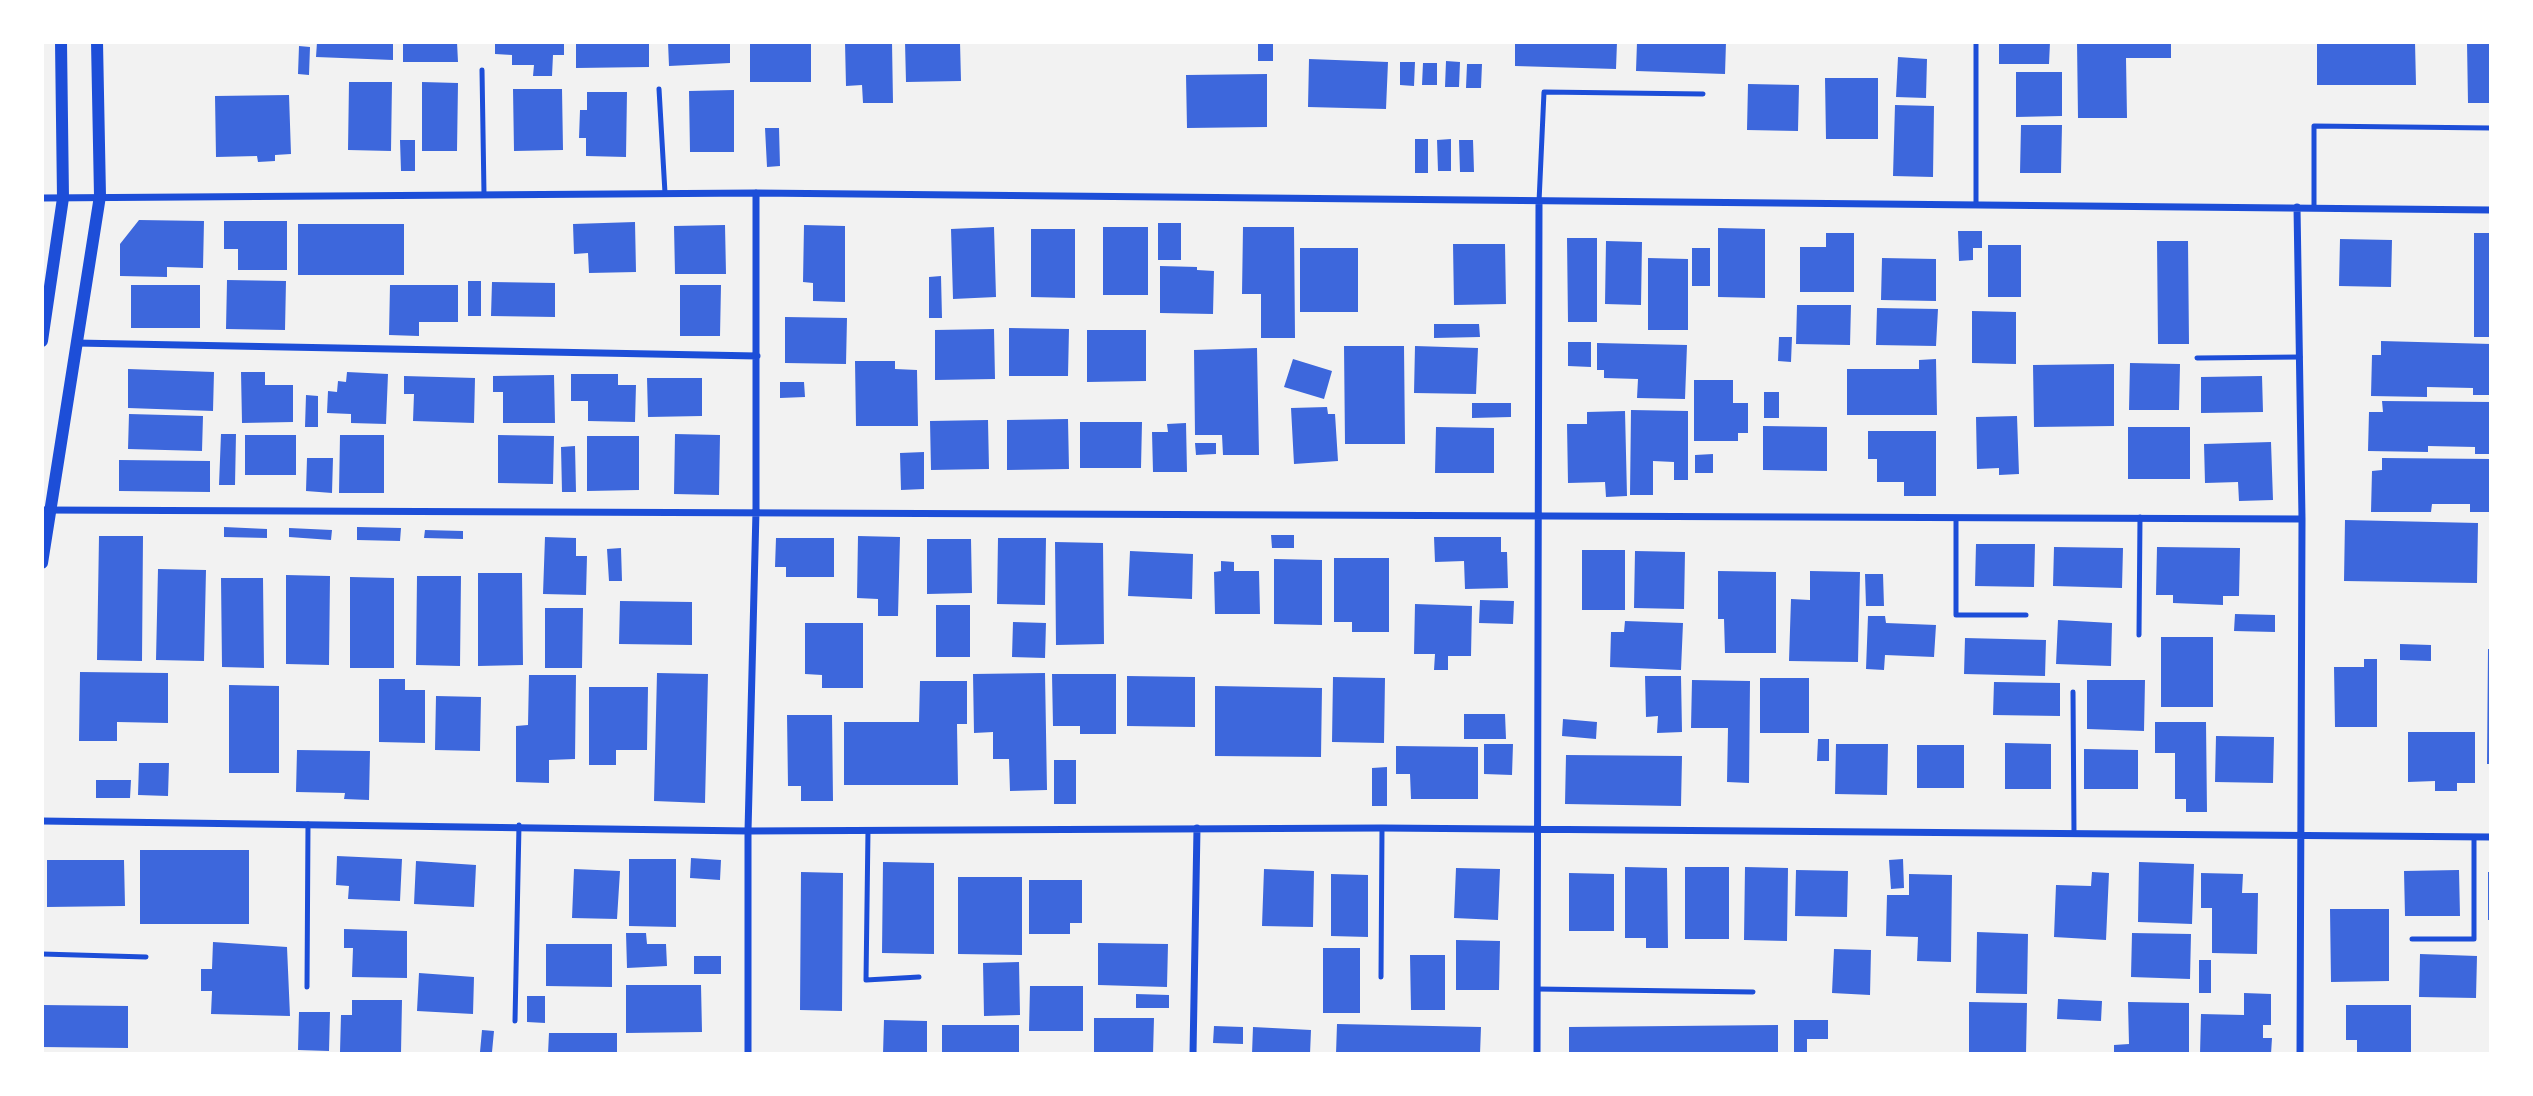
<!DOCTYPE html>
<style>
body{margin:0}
#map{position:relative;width:2533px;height:1096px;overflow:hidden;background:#f2f2f2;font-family:"DejaVu Sans",sans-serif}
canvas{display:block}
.frame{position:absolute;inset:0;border:44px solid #fff;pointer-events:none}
</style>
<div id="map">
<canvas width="2533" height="1096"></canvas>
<div class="frame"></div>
</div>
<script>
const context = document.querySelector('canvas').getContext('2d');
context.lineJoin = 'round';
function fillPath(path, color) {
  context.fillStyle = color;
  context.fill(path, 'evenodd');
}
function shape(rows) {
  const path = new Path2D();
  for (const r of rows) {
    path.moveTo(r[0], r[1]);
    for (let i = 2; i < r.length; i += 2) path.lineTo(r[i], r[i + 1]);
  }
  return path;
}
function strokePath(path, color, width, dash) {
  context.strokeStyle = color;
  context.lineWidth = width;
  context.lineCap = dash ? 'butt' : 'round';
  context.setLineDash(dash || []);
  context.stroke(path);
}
fillPath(shape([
 [317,42,393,42,393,60,316,57],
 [403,42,457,42,458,62,403,62],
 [495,42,564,42,564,55,553,55,552,76,533,76,534,65,512,65,512,55,495,54],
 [576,42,649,42,649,67,576,68],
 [668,42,730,42,730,63,669,66],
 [750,42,811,42,811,82,750,82],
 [845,42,892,42,893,103,863,103,862,85,846,86],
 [905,42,960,42,961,81,906,82],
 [1258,42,1273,42,1273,61,1258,61],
 [1515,42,1617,42,1616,69,1515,66],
 [1637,42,1726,42,1725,74,1636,71],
 [1999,42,2050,42,2049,64,1999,64],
 [2077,42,2171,42,2171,58,2126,58,2127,118,2078,118],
 [2317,42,2415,42,2416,85,2317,85],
 [2467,42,2491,42,2491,103,2468,103],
 [299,46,310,47,309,75,298,74],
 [1898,57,1927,59,1926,98,1896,97],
 [1309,59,1388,62,1386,109,1308,107],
 [1446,61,1460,62,1459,87,1445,87],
 [1400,62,1415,62,1414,86,1400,85],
 [1423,63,1437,63,1437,85,1422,85],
 [1467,64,1482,64,1481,88,1466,88],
 [2016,72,2062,72,2062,116,2016,117],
 [1267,74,1267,127,1187,128,1186,75],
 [1825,78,1878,78,1878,139,1826,139],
 [349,82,392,82,391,151,348,150],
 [422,82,458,83,457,151,422,151],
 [1748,84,1799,85,1798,131,1747,130],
 [513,89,562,89,563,150,514,151],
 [734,90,734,152,690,152,689,91],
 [587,92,627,92,626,157,586,156,586,138,579,138,580,110,587,110],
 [289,95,291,154,275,155,275,161,258,162,257,156,216,157,215,96],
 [1895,105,1934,106,1933,177,1893,176],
 [2021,125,2062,125,2061,173,2020,173],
 [765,128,779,128,780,166,767,167],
 [1415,139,1428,139,1428,173,1415,173],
 [1451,139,1451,171,1438,171,1437,140],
 [400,140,415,140,415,171,401,171],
 [1459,140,1473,140,1474,172,1460,172],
 [139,220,204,221,203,268,167,267,167,277,120,276,120,244],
 [224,221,287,221,287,270,238,270,238,249,224,249],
 [635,222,636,272,589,273,588,253,574,254,573,224],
 [1158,223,1181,223,1181,260,1158,260],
 [298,224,404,224,404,275,298,275],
 [725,225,726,274,675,274,674,226],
 [804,225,845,226,845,302,813,301,813,283,803,282],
 [994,227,996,297,953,299,951,229],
 [1103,227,1148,227,1148,295,1103,295],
 [1243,227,1294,227,1295,338,1261,338,1261,294,1242,294],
 [1718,228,1765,229,1765,298,1718,297],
 [1031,229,1075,229,1075,298,1031,297],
 [1958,231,1982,231,1982,248,1973,248,1973,260,1959,261],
 [1826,233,1854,233,1854,292,1800,292,1800,247,1826,247],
 [2474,233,2491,233,2491,337,2474,337],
 [1567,238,1597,238,1597,322,1568,322],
 [2340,239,2392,240,2391,287,2339,286],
 [1606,241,1642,242,1641,305,1605,304],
 [2157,241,2188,241,2189,344,2158,344],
 [1453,244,1505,244,1506,304,1454,305],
 [1988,245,2021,245,2021,297,1988,297],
 [1300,248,1358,248,1358,312,1300,312],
 [1692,248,1710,248,1710,286,1692,286],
 [1648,258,1688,259,1688,330,1648,330],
 [1882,258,1936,259,1936,301,1881,300],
 [1160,266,1197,267,1197,270,1214,271,1213,314,1160,313],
 [941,276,942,318,929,318,929,277],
 [227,280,286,281,285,330,226,329],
 [468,281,481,281,481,316,468,316],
 [492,282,555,283,555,317,491,316],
 [131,285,200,285,200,328,131,328],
 [390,285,458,285,458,322,419,322,419,336,389,335],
 [680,285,721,285,720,336,680,336],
 [1797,305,1851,305,1850,345,1796,344],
 [1877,308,1938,309,1936,346,1876,345],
 [1972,311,2016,312,2016,364,1972,363],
 [785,317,847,318,846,364,785,363],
 [1434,324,1479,324,1480,337,1434,338],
 [1009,328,1069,329,1068,376,1009,376],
 [994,329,995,379,935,380,935,330],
 [1087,330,1146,330,1146,381,1087,382],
 [1779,337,1792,337,1791,362,1778,361],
 [2381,341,2491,344,2491,395,2473,395,2473,388,2427,387,2427,397,2371,396,2372,355,2381,355],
 [1568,342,1591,342,1591,367,1568,366],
 [1597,343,1687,345,1685,399,1637,398,1638,379,1604,378,1604,370,1597,370],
 [1344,346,1404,346,1405,444,1345,444],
 [1415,346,1478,348,1476,394,1414,393],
 [1257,348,1259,455,1223,455,1222,435,1195,435,1194,350],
 [1293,359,1332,371,1324,399,1284,387],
 [1936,359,1937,415,1847,415,1847,369,1919,369,1919,360],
 [855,361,895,361,895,369,917,370,918,426,856,426],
 [2130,363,2180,364,2179,410,2129,410],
 [2114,364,2114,426,2034,427,2033,365],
 [128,369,214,372,213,411,128,408],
 [241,372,265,372,265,385,293,385,293,422,242,423],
 [347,372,388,374,386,424,351,423,351,414,327,413,328,391,337,392,338,381,346,382],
 [571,374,618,374,618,385,636,385,635,422,588,421,588,401,571,401],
 [554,375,555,423,503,423,503,392,493,392,493,376],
 [404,376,475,378,474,423,413,421,414,394,404,394],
 [2262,376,2263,412,2201,413,2201,377],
 [647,378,702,378,702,416,648,417],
 [1694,380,1733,380,1733,403,1748,403,1748,433,1738,433,1738,441,1694,441],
 [780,382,804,382,805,397,780,398],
 [1764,392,1779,392,1779,418,1764,418],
 [306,395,318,396,318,427,305,427],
 [2382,401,2491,402,2491,454,2475,454,2475,447,2428,446,2428,452,2368,451,2369,412,2383,412],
 [1472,403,1511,403,1511,417,1472,418],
 [1327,407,1328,414,1335,414,1338,461,1294,464,1291,408],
 [1631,410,1688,411,1688,480,1674,480,1674,462,1653,461,1653,495,1630,495],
 [1625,411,1627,496,1606,497,1605,482,1568,483,1567,424,1587,424,1587,412],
 [129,414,203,416,202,451,128,449],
 [2017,416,2019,474,1999,475,1999,468,1977,469,1976,417],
 [1068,419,1069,469,1007,470,1007,420],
 [988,420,989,469,931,470,930,421],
 [1080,422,1142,422,1141,468,1080,468],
 [1186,423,1187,472,1153,472,1152,432,1168,432,1167,424],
 [1763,426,1827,427,1827,471,1763,470],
 [1436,427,1494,428,1494,473,1435,473],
 [2128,427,2190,427,2190,479,2128,479],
 [1868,431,1936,431,1936,496,1904,496,1904,482,1877,482,1877,459,1868,459],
 [221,434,236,434,235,485,219,485],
 [675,434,720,435,719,495,674,494],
 [245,435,296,435,296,475,245,475],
 [340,435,384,435,384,493,339,493],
 [498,435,554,436,553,484,498,483],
 [587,436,639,436,639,490,587,491],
 [2271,442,2273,500,2239,501,2238,482,2205,483,2204,444],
 [1195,443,1216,443,1216,454,1196,455],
 [575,446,576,492,562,492,561,447],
 [924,452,924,489,901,490,900,453],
 [1713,454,1713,473,1695,473,1695,455],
 [307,458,333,458,332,493,306,491],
 [2382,458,2491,459,2491,512,2470,512,2470,504,2432,504,2431,512,2371,512,2372,471,2382,470],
 [119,460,210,461,210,492,119,491],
 [2345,520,2478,523,2477,583,2344,581],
 [224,527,267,529,267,538,224,537],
 [357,527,401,528,400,541,357,540],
 [289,528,332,530,331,540,289,537],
 [425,530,463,531,463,539,424,538],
 [1271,535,1294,535,1294,548,1272,548],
 [99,536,143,536,142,661,97,660],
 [858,536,900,537,898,616,878,616,878,599,857,598],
 [545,537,576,538,576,556,587,556,586,595,543,594],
 [1434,537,1501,537,1501,552,1507,552,1508,588,1465,589,1464,561,1435,562],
 [776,538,834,538,834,577,786,577,786,567,775,567],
 [998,538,1046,538,1045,605,997,604],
 [927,539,971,539,972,593,927,594],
 [1055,542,1103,543,1104,644,1056,645],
 [1976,544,2035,544,2034,587,1975,586],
 [2054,547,2123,548,2122,588,2053,586],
 [2157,547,2240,548,2239,596,2223,596,2223,605,2173,603,2173,595,2156,595],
 [621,548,622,581,609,581,607,549],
 [1582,550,1625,550,1625,610,1582,610],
 [1130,551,1193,554,1192,599,1128,596],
 [1635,551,1685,552,1684,609,1634,608],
 [1334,558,1389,558,1389,632,1352,632,1352,622,1334,622],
 [1274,559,1322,560,1322,625,1274,624],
 [1221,561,1234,562,1234,571,1259,571,1260,614,1215,614,1214,572,1221,571],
 [158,569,206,570,204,661,156,660],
 [1718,571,1776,572,1776,653,1725,653,1724,619,1718,619],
 [1810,571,1860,572,1858,662,1789,661,1791,599,1810,600],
 [478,573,522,573,523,665,478,666],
 [1865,574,1883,574,1884,606,1866,606],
 [286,575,330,576,329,665,286,664],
 [417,576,461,576,460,666,416,665],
 [350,577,394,578,394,668,350,668],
 [221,578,263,578,264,668,222,667],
 [1480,600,1514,601,1513,624,1479,623],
 [620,601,692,602,692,645,619,644],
 [1415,604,1472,606,1471,656,1448,656,1448,670,1434,670,1435,654,1414,654],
 [936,605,970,605,970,657,936,657],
 [545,608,583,608,582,668,545,668],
 [2235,614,2275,615,2275,632,2234,631],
 [1868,616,1885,616,1886,623,1936,625,1934,657,1885,655,1884,670,1866,669],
 [2058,620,2112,623,2111,666,2056,664],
 [1625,621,1683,623,1681,670,1610,667,1611,632,1624,632],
 [1013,622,1046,623,1045,658,1012,657],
 [805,623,863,623,863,688,822,688,822,675,805,674],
 [2161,637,2213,637,2213,707,2161,707],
 [1965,638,2046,640,2045,676,1964,674],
 [2400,644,2431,645,2431,661,2400,660],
 [2488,649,2491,649,2491,764,2487,764],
 [2364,659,2377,659,2377,727,2335,727,2334,667,2364,667],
 [80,672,168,673,168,723,117,722,117,741,79,741],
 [657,673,708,674,705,803,654,801],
 [1045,673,1047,790,1010,791,1009,759,993,759,993,732,974,733,973,674],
 [1052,674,1116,674,1116,734,1080,734,1080,726,1053,726],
 [529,675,576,675,575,759,549,760,549,783,516,782,516,726,528,725],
 [1127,676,1195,677,1195,727,1127,726],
 [1645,676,1681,676,1682,732,1657,733,1658,716,1646,717],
 [1333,677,1385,678,1384,743,1332,742],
 [1760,678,1809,678,1809,733,1760,733],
 [379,679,405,679,405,690,425,690,425,743,379,742],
 [1692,680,1750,681,1749,783,1727,782,1728,728,1691,728],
 [2087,680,2145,680,2144,731,2087,729],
 [920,681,967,681,967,724,957,724,958,785,844,785,844,722,919,722],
 [1994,682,2060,683,2060,716,1993,715],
 [229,685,279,686,279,773,229,773],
 [1215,686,1322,688,1321,757,1215,756],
 [589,687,648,687,647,750,616,750,616,765,589,765],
 [436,696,481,697,480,751,435,750],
 [1464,714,1505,714,1506,739,1464,739],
 [787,715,832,715,833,801,801,801,801,786,788,786],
 [1563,719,1597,722,1596,739,1562,736],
 [2155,722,2206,722,2207,812,2186,812,2186,799,2175,799,2175,753,2155,753],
 [2408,732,2475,732,2475,783,2457,783,2457,791,2435,791,2435,781,2408,782],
 [2216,736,2274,737,2273,783,2215,782],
 [1818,739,1829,739,1829,761,1817,761],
 [2005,743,2051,744,2051,789,2005,789],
 [1484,744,1513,744,1512,775,1484,774],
 [1836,744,1888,744,1887,795,1835,794],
 [1917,745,1964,745,1964,788,1917,788],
 [1396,746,1478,747,1478,799,1411,799,1410,774,1396,774],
 [2084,749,2138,750,2138,789,2084,789],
 [297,750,370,751,369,800,344,799,345,793,296,792],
 [1566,755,1682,756,1681,806,1565,804],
 [1054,760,1076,760,1076,804,1054,804],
 [139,763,169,763,168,796,138,795],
 [1387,767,1387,806,1372,806,1372,768],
 [96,780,131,780,130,798,96,798],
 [140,850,249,850,249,924,140,924],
 [337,856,402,859,400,901,348,899,349,886,336,885],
 [691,858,721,860,720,880,690,878],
 [629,859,676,859,676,927,629,926],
 [1903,859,1904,888,1891,889,1889,860],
 [47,860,124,860,125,906,47,907],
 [416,861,476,865,474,907,414,904],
 [883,862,934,863,934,954,882,953],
 [2139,862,2194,864,2192,924,2138,922],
 [1625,867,1667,868,1668,948,1646,948,1646,938,1625,938],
 [1685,867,1729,867,1729,939,1685,939],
 [1745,867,1788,868,1787,941,1744,940],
 [1456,868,1500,869,1498,920,1454,918],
 [574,869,620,871,617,919,572,918],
 [1264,869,1314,871,1313,927,1262,926],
 [1796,870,1848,871,1847,917,1795,916],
 [2459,870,2460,916,2405,916,2404,871],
 [801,872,843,873,842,1011,800,1010],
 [2092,872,2109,873,2106,940,2054,937,2056,885,2091,886],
 [2488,872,2491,872,2491,920,2488,920],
 [1569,873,1614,874,1614,931,1569,931],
 [2201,873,2243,874,2242,893,2258,893,2257,954,2212,953,2212,908,2201,908],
 [1331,874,1368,875,1368,937,1331,936],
 [1909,874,1952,875,1951,962,1917,961,1918,937,1886,936,1887,895,1909,895],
 [958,877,1022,877,1022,955,958,954],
 [1029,880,1082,880,1082,923,1070,923,1070,934,1029,934],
 [2330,909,2389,909,2389,981,2331,982],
 [344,929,407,931,407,978,352,977,353,948,344,948],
 [1977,932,2028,934,2027,994,1976,993],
 [626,933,646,933,647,944,666,944,667,966,627,968],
 [2132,933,2191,934,2190,979,2131,977],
 [1456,940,1500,941,1499,990,1456,990],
 [213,942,287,947,290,1016,211,1014,212,991,201,991,201,969,212,969],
 [1098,943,1168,944,1167,987,1098,985],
 [546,944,612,944,612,987,546,986],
 [1323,948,1360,948,1360,1013,1323,1013],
 [1834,949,1871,950,1870,995,1832,993],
 [2420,954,2477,956,2476,998,2419,997],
 [1410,955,1445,955,1445,1010,1411,1010],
 [694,956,721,956,721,974,694,974],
 [2199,960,2211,960,2211,993,2199,993],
 [1019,962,1020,1015,984,1016,983,963],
 [419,973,474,977,473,1014,417,1011],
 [626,985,701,985,702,1032,626,1033],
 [1030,986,1083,986,1083,1031,1029,1031],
 [2244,993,2271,994,2271,1025,2263,1025,2263,1038,2272,1038,2271,1054,2200,1054,2201,1014,2244,1015],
 [1136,994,1169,995,1169,1008,1136,1008],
 [527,996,545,996,545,1023,527,1022],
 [2058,999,2102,1001,2101,1021,2057,1019],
 [352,1000,402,1000,401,1053,340,1052,341,1015,352,1015],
 [1969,1002,2027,1003,2026,1054,1969,1054],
 [2128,1002,2189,1003,2189,1053,2114,1054,2114,1045,2129,1044],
 [42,1005,128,1006,128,1048,42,1047],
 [2346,1005,2411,1005,2411,1054,2357,1054,2357,1040,2346,1040],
 [299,1012,330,1012,329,1051,298,1050],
 [1094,1018,1154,1018,1153,1054,1094,1054],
 [884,1020,927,1021,927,1054,883,1054],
 [1794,1020,1828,1020,1828,1039,1807,1039,1807,1054,1794,1054],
 [1337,1024,1481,1027,1480,1054,1336,1054],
 [942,1025,1019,1025,1019,1054,942,1054],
 [1778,1025,1778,1054,1569,1054,1569,1027],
 [1214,1026,1243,1027,1243,1044,1213,1043],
 [1253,1027,1311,1030,1310,1054,1252,1054],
 [482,1030,494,1031,492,1052,480,1052],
 [549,1033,617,1033,617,1054,548,1054]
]), '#3d67dc');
strokePath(shape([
 [1976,42,1976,205],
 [482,70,484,194],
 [659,89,665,193],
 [1539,202,1544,92,1703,94],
 [2314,208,2314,126,2491,128],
 [2197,358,2300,357],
 [1956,518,1956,615,2026,615],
 [2139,635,2140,517],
 [2073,692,2074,834],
 [868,830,866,980,919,977],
 [2412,939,2474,939,2474,837],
 [42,954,146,957],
 [1381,977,1382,828],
 [307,987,308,824],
 [1537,989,1753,992],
 [515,1021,519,825]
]), '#1d4ed8', 5);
strokePath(shape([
 [42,198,756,193,2491,210],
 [2297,207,2302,519,2300,1054],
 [76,343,757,356],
 [42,510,2302,519],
 [42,821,748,831,1382,828,2491,837],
 [748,1054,748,831,756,511,756,193],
 [1193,1054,1197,828],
 [1537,1054,1539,202]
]), '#1d4ed8', 7);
strokePath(shape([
 [42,341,63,198,61,42],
 [42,563,100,196,97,42]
]), '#1d4ed8', 12);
</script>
